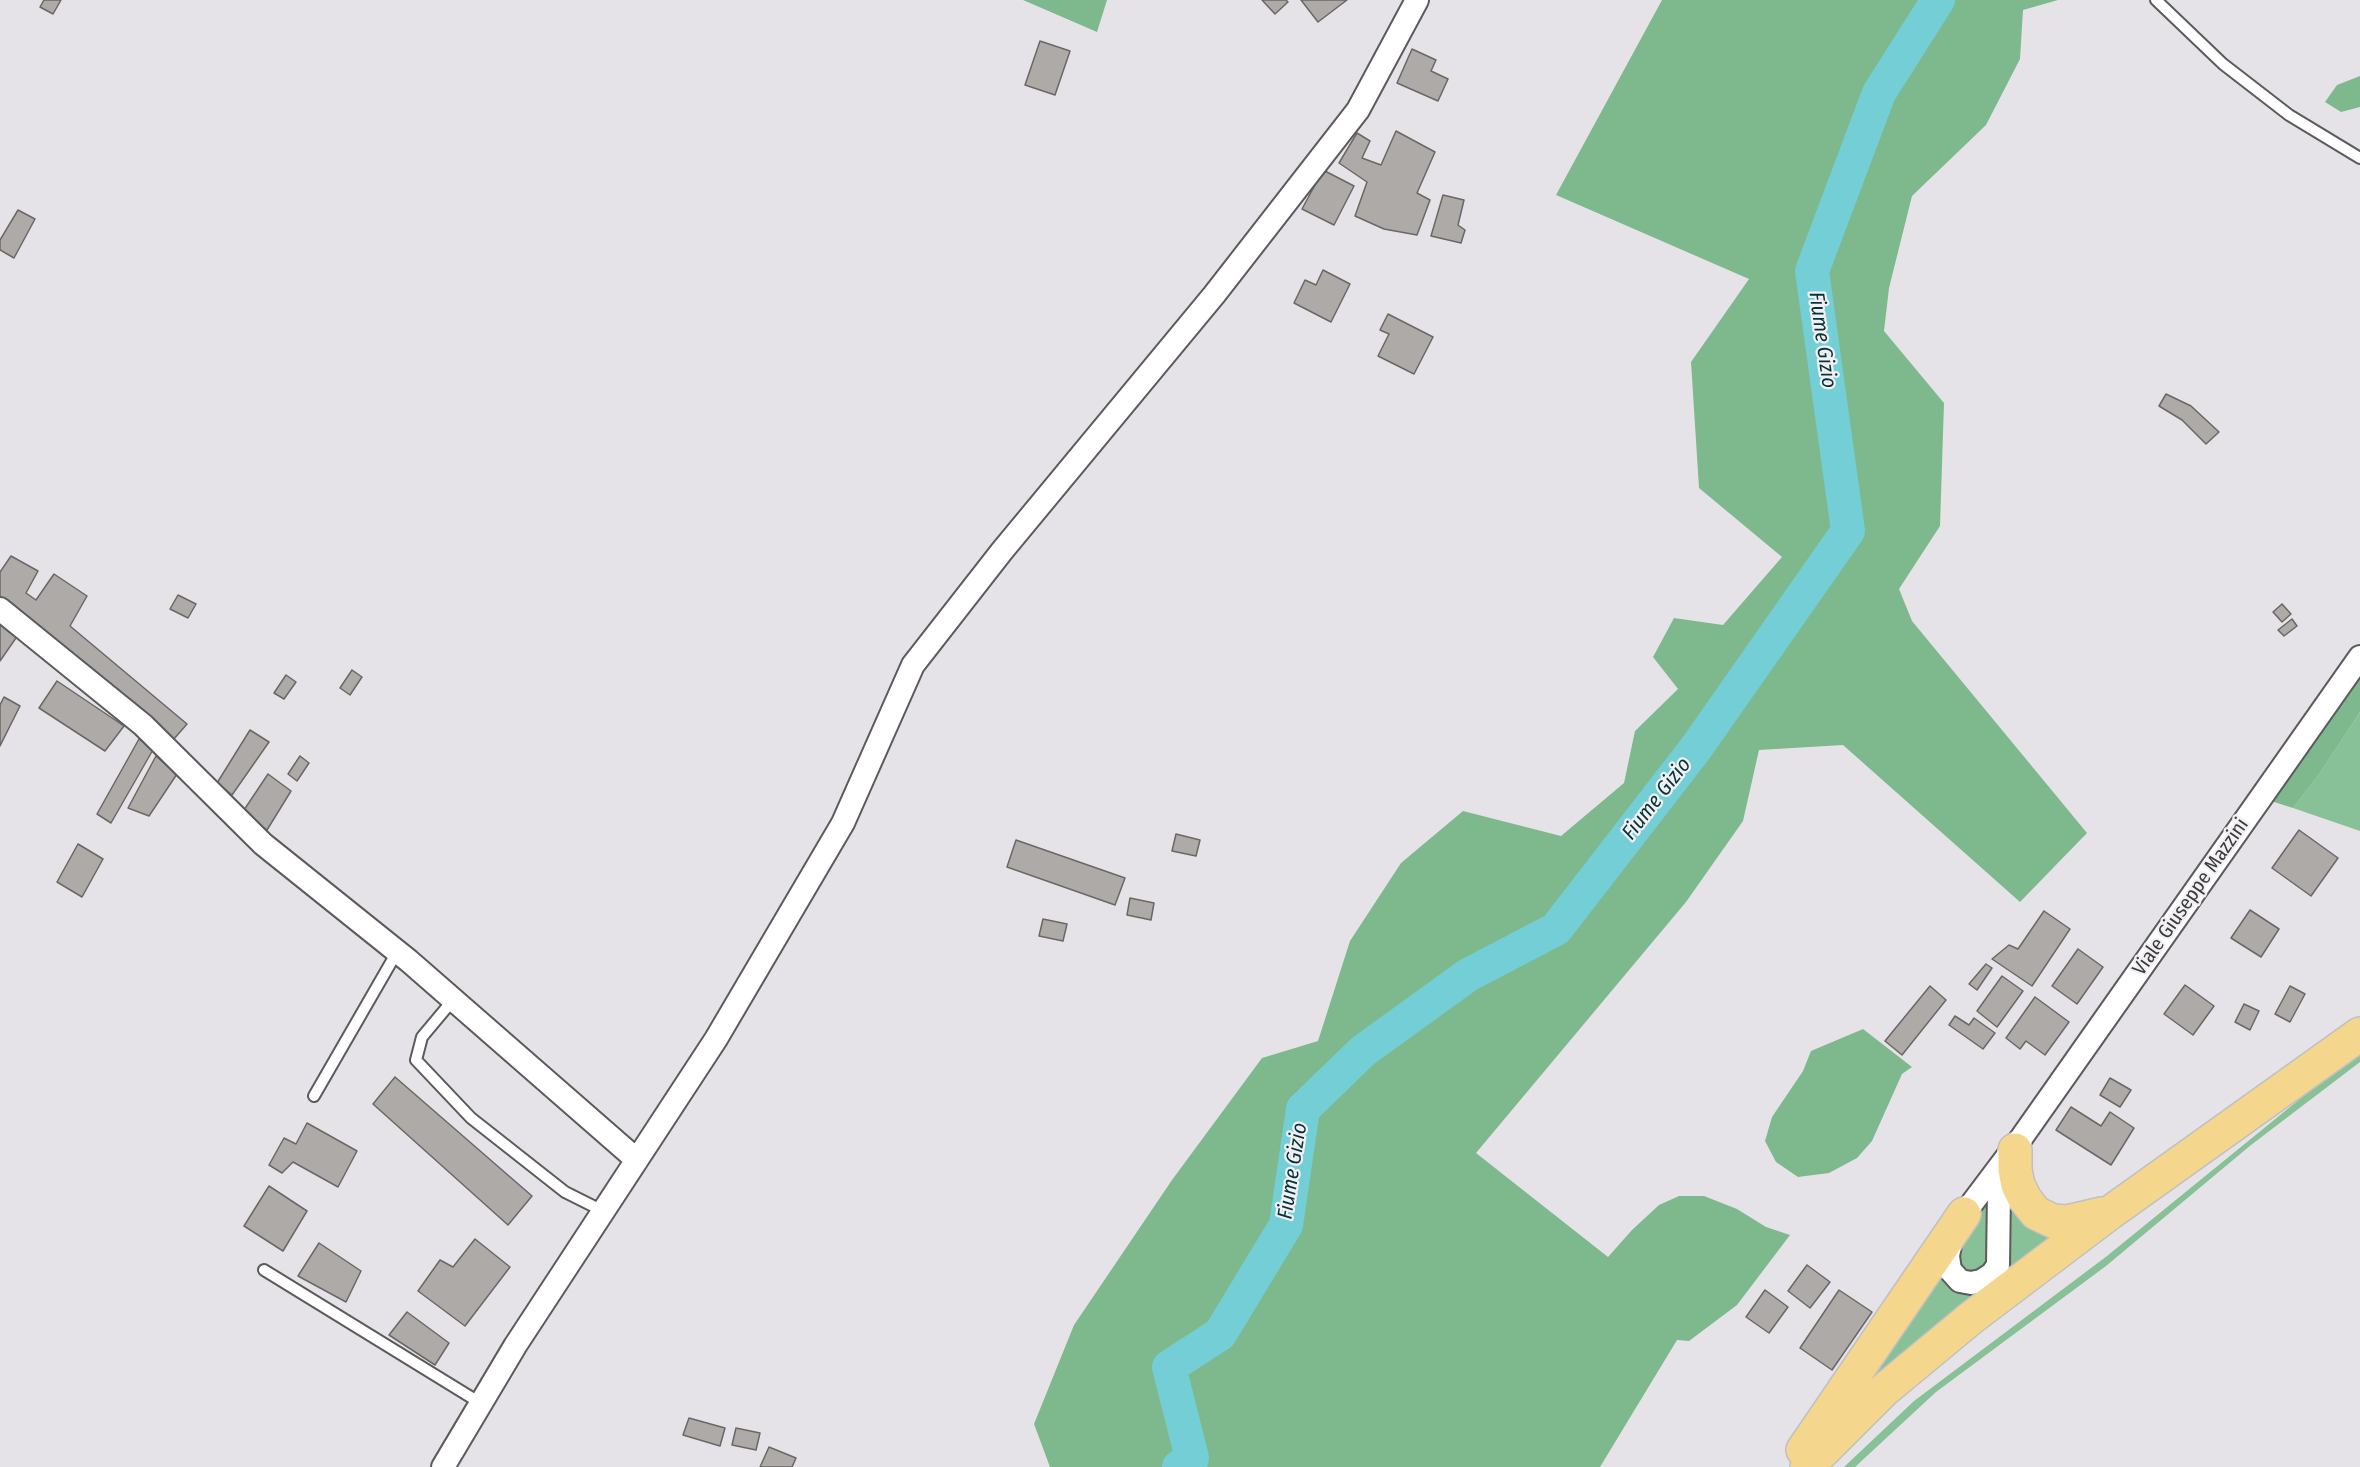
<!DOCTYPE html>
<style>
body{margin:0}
canvas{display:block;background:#e5e3e7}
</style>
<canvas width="2360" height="1467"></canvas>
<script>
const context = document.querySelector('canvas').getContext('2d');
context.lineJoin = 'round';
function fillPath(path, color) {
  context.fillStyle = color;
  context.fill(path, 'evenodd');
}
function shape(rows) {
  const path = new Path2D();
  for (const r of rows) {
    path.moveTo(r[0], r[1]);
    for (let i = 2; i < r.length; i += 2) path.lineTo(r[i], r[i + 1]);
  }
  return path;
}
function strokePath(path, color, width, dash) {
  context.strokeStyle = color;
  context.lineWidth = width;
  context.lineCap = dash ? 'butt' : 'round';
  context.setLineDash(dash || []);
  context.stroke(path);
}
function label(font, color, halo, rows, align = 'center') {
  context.font = font + ' "Fira Sans Condensed",sans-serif';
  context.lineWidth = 4.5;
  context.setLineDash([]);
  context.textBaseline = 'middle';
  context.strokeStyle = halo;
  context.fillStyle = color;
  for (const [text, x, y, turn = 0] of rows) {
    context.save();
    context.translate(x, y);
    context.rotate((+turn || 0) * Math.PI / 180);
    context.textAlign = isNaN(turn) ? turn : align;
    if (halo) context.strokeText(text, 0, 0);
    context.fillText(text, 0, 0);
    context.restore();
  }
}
fillPath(shape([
 [2360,712,2360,831,2293,808,2320,773],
 [2360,1050,2360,1062,2251,1145,2106,1266,1936,1392,1855,1467,1844,1467,1914,1401,2107,1256],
 [2004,1191,2057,1237,1847,1414,1935,1276,1945,1275,1981,1289],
 [1990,1204,1992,1253,1983,1272,1968,1273,1960,1268,1956,1260,1975,1209]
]), '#88c097');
fillPath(shape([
 [1023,0,1107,0,1097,32],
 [1662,0,2058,0,2023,10,2020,59,1986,125,1912,196,1889,288,1884,331,1944,403,1940,526,1899,589,1912,621,2087,833,2020,902,1843,745,1759,750,1743,821,1686,902,1476,1153,1608,1257,1632,1230,1659,1205,1679,1196,1704,1196,1737,1209,1766,1227,1790,1235,1737,1305,1689,1341,1677,1340,1600,1467,1050,1467,1034,1424,1074,1325,1172,1180,1262,1058,1318,1041,1350,941,1401,863,1463,811,1561,836,1624,783,1635,731,1678,689,1653,657,1674,618,1723,625,1782,557,1699,488,1691,362,1749,279,1556,195],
 [2360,76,2360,107,2341,112,2325,102,2337,85],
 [2360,673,2360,712,2320,773,2293,808,2271,801],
 [1863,1029,1912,1067,1902,1074,1872,1141,1857,1158,1829,1173,1798,1177,1776,1162,1765,1141,1772,1117,1803,1071,1811,1051]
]), '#7eb98e');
strokePath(shape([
 [1179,1467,1192,1458,1169,1367,1220,1334,1286,1225,1303,1109,1363,1051,1468,975,1556,929,1696,748,1848,531,1812,271,1879,93,1938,0]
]), '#73ced5', 34);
const building = shape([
 [44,0,61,0,53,14,40,7,44,0],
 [1262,0,1286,0,1288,2,1275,14,1262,0],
 [1301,0,1347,0,1318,22,1301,0],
 [1040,41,1070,51,1055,95,1025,85,1040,41],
 [1412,49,1436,60,1431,71,1448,79,1438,101,1397,83,1412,49],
 [1396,131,1435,152,1417,193,1430,200,1417,235,1384,229,1355,216,1367,182,1339,163,1357,133,1370,141,1362,158,1381,165,1396,131],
 [1323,170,1354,186,1334,225,1302,209,1323,170],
 [1443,195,1464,200,1458,225,1465,230,1461,243,1431,236,1443,195],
 [18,210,35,219,14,258,0,250,0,240,18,210],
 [1323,270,1350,284,1331,322,1294,303,1305,280,1316,285,1323,270],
 [1388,314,1433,337,1414,374,1378,356,1389,334,1380,330,1388,314],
 [2166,394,2191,406,2219,432,2206,444,2182,420,2159,406,2166,394],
 [11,556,38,571,26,593,36,600,54,574,87,596,70,626,187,724,173,740,0,601,0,572,11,556],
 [178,595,196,604,188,618,170,609,178,595],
 [2282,604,2291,614,2282,622,2273,612,2282,604],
 [2292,619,2297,626,2284,636,2278,630,2292,619],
 [0,620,18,635,0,661,0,620],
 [352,670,362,677,350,695,340,688,352,670],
 [286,675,296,682,284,699,274,693,286,675],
 [57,681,124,726,105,751,39,708,57,681],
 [4,697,20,706,0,746,0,705,4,697],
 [250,730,269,742,232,795,217,783,250,730],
 [139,739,154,748,111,823,97,814,139,739],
 [156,756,177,774,149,816,128,808,156,756],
 [300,756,309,763,297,781,288,774,300,756],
 [268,774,291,791,267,830,242,813,268,774],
 [2299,830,2338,858,2311,896,2272,868,2299,830],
 [1176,834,1200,840,1196,856,1172,851,1176,834],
 [1016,840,1125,878,1115,905,1007,867,1016,840],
 [78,844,103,859,82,897,57,882,78,844],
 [1130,898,1154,903,1151,920,1127,915,1130,898],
 [2250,910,2279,929,2261,957,2231,938,2250,910],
 [2044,911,2070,929,2032,986,1992,959,2009,945,2018,949,2044,911],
 [1043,919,1067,924,1063,941,1039,936,1043,919],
 [2078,949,2103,967,2077,1004,2052,986,2078,949],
 [1986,964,1992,968,1977,990,1969,984,1986,964],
 [2002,976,2023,991,1997,1027,1977,1011,2002,976],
 [2185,985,2214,1006,2193,1035,2164,1014,2185,985],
 [1930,986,1946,1000,1902,1055,1885,1041,1930,986],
 [2290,986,2305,994,2290,1022,2275,1014,2290,986],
 [2035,997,2069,1022,2045,1055,2026,1041,2020,1049,2006,1038,2035,997],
 [2244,1004,2259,1011,2250,1030,2235,1022,2244,1004],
 [1955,1016,1969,1025,1974,1018,1995,1033,1983,1049,1949,1025,1955,1016],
 [395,1077,532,1196,508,1225,373,1104,395,1077],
 [2110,1078,2131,1090,2120,1107,2100,1095,2110,1078],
 [2071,1107,2101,1126,2110,1112,2134,1128,2111,1165,2056,1130,2071,1107],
 [307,1123,357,1151,338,1187,293,1162,282,1173,269,1165,284,1138,296,1144,307,1123],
 [269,1186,307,1211,283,1251,244,1226,269,1186],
 [475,1239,510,1267,465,1326,418,1291,440,1260,453,1267,475,1239],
 [319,1243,361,1271,346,1302,298,1276,319,1243],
 [1807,1265,1830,1282,1810,1308,1788,1291,1807,1265],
 [1765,1290,1788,1307,1769,1333,1746,1317,1765,1290],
 [1839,1290,1872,1312,1832,1370,1800,1348,1839,1290],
 [407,1312,449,1343,435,1365,389,1335,407,1312],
 [689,1418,725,1428,720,1446,683,1435,689,1418],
 [736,1428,760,1433,756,1450,732,1445,736,1428],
 [769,1447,796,1458,792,1467,760,1467,769,1447]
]);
fillPath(building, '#aeaaa8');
strokePath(building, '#6b6765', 1.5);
const service = shape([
 [2156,0,2223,64,2289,115,2360,158],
 [453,1000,422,1037,416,1060,471,1118,565,1192,603,1211],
 [314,1096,397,952],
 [264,1270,482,1404]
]);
const minor = shape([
 [0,609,143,725,263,844,409,961,637,1160],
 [2013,1155,2001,1181,1999,1192,1998,1265,1992,1274,1981,1281,1971,1283,1960,1281,1950,1270,1948,1256,1952,1234,1964,1214,2022,1137,2360,657],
 [443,1467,515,1346,716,1039,843,823,913,665,1002,551,1214,295,1358,110,1417,0]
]);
const primary = shape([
 [2015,1150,2015,1170,2018,1185,2025,1199,2036,1213,2053,1221,2067,1222,2101,1214],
 [1803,1450,1964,1214],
 [1807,1467,1883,1391,1971,1318,2111,1212,2360,1034]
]);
strokePath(service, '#5c5a5d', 14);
strokePath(minor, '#5c5a5d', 26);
strokePath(primary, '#c0c0c1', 36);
strokePath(service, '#fff', 10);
strokePath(minor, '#fff', 22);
strokePath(primary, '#f4d78c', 33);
label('20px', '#3b3b3c', '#f2f0f4', [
 ["Viale Giuseppe Mazzini",2191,897,-55]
]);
label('italic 21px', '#053337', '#f2f0f4', [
 ["Fiume Gizio",1822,340,82],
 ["Fiume Gizio",1657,799,-52],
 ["Fiume Gizio",1293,1171,-81]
]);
</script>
